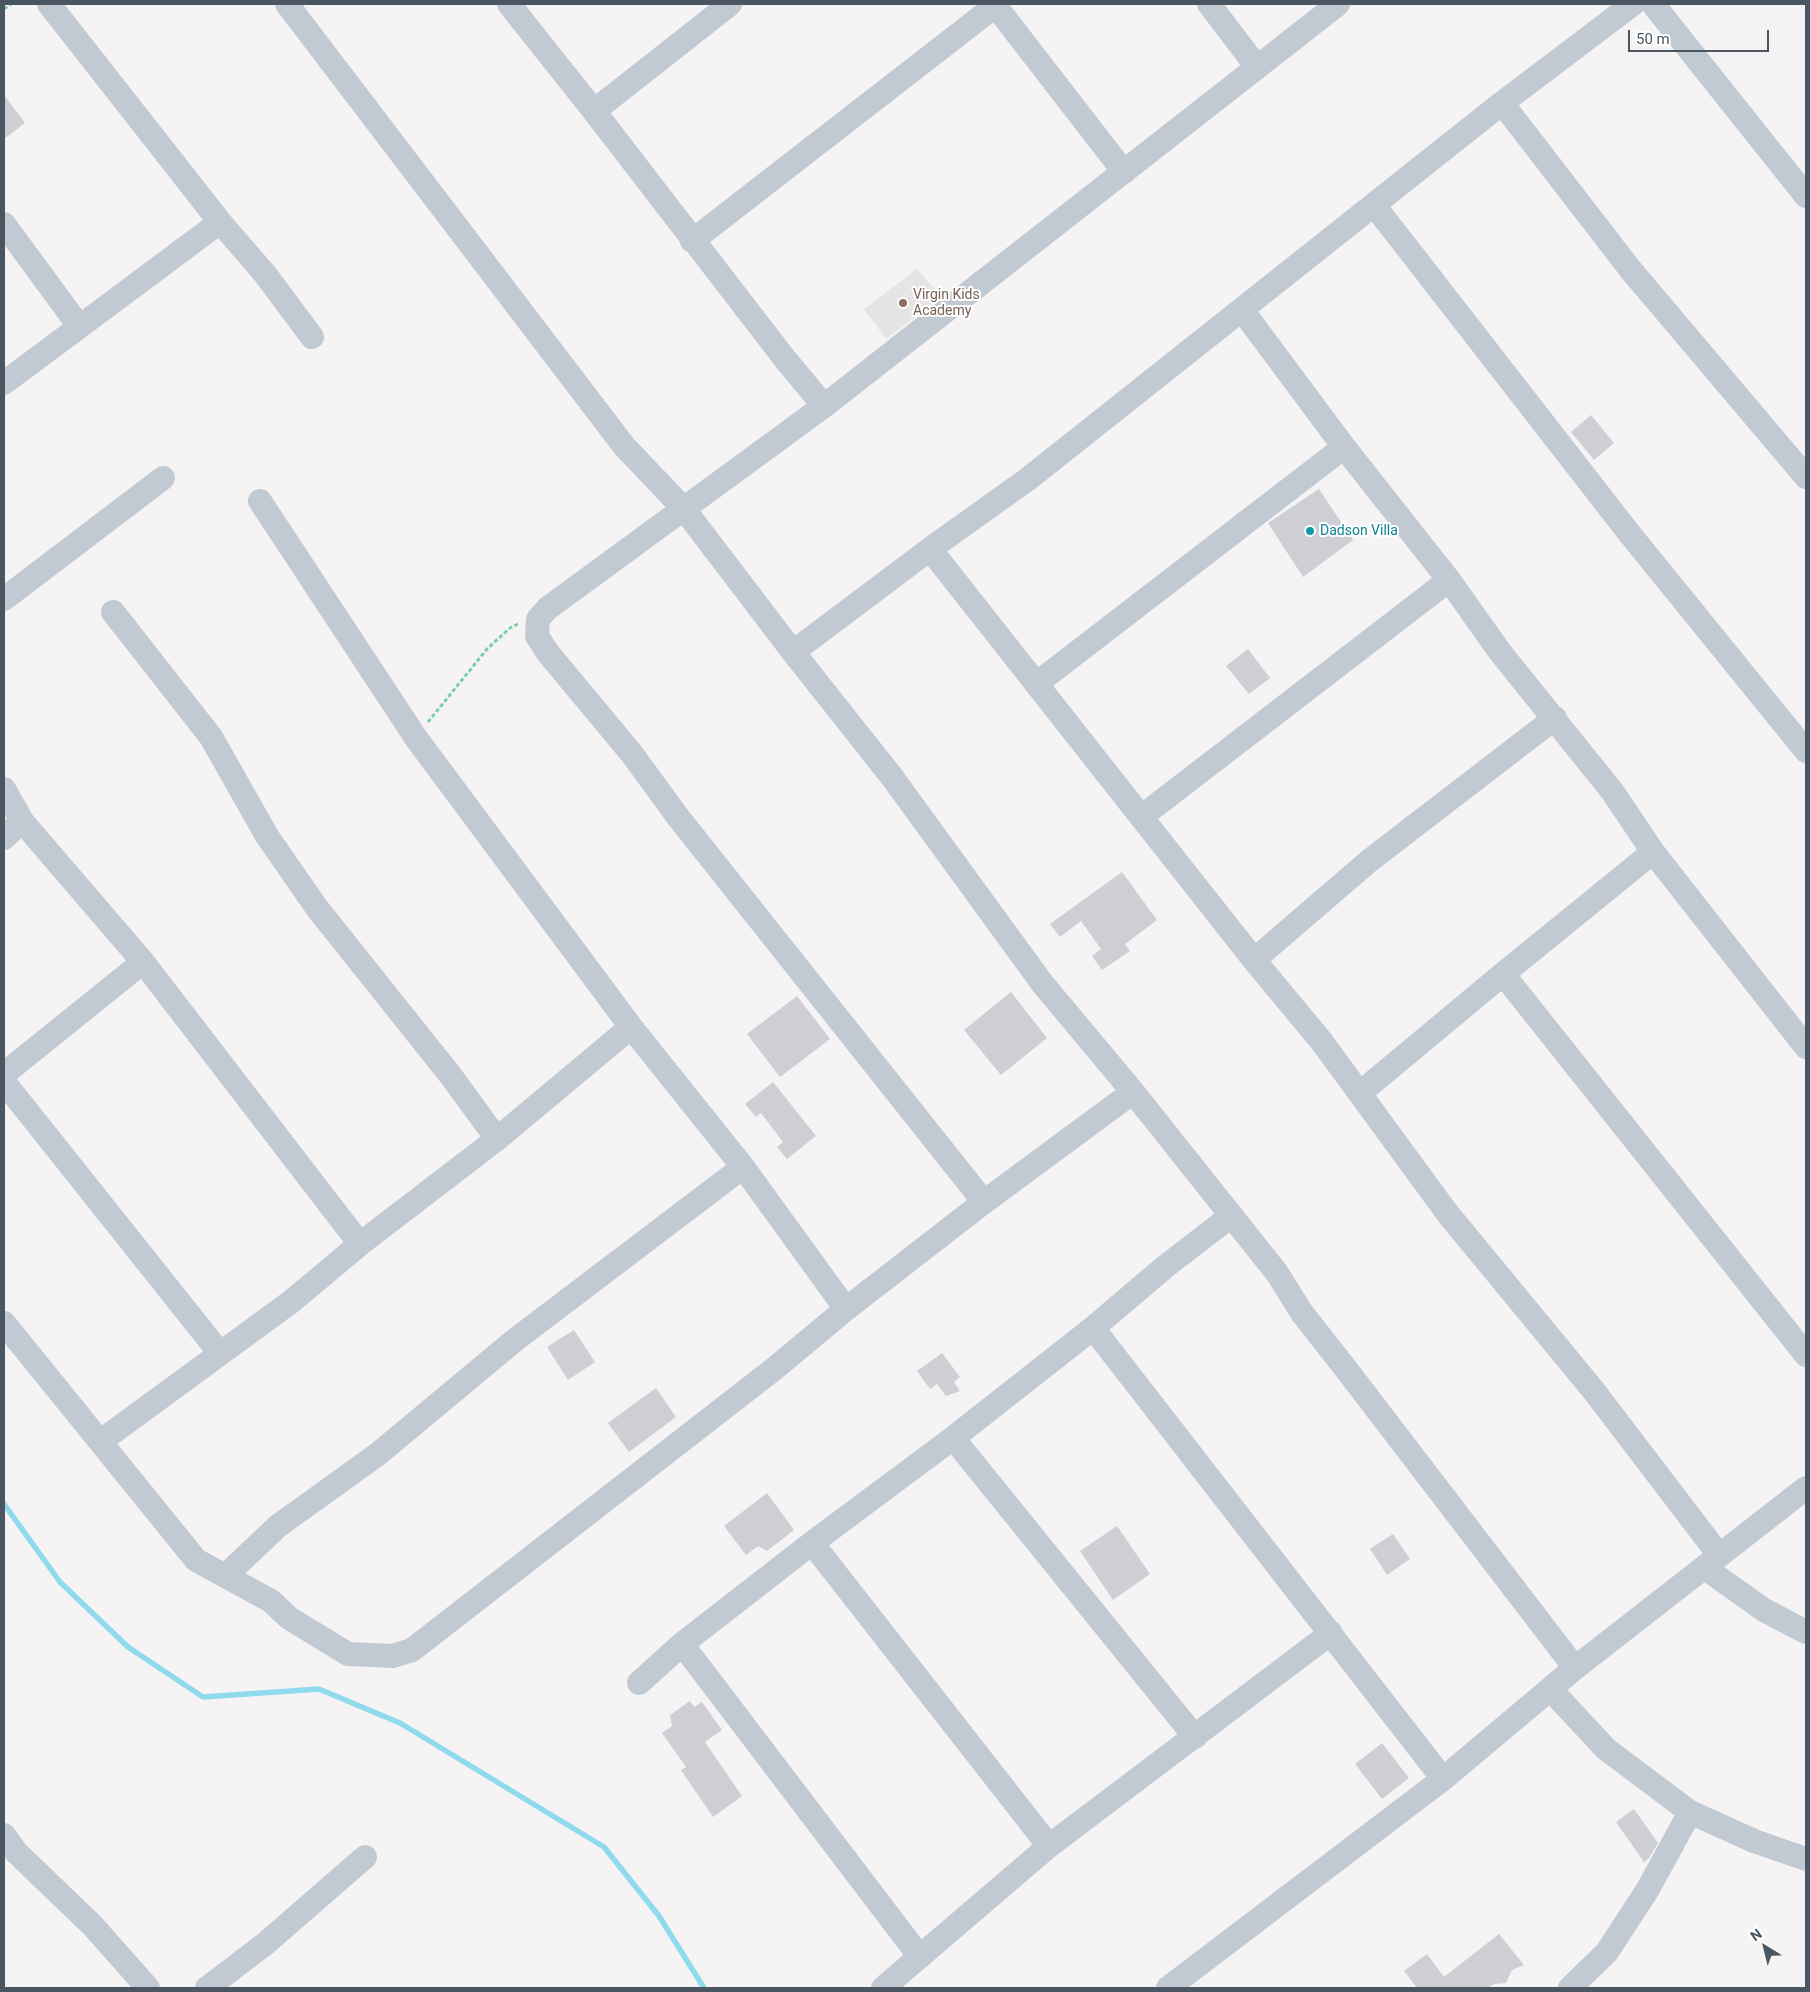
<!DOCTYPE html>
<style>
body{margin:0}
#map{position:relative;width:1810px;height:1992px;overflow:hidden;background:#f5f3f3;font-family:Roboto,sans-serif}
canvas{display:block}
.frame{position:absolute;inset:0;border:5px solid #4a5661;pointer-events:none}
.north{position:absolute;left:1740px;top:1922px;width:50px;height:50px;-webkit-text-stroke:4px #fff;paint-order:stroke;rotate:324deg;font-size:14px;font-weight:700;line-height:20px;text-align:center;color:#4a5661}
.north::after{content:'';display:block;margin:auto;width:18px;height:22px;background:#4a5661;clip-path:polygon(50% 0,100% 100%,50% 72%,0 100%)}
.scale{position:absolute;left:1628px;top:30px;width:141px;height:22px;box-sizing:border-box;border:2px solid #4a5661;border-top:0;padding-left:6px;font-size:15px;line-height:18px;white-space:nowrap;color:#4a5661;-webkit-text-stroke:4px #fff;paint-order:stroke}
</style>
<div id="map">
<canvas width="1810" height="1992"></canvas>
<div class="frame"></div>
<div class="north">N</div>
<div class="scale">50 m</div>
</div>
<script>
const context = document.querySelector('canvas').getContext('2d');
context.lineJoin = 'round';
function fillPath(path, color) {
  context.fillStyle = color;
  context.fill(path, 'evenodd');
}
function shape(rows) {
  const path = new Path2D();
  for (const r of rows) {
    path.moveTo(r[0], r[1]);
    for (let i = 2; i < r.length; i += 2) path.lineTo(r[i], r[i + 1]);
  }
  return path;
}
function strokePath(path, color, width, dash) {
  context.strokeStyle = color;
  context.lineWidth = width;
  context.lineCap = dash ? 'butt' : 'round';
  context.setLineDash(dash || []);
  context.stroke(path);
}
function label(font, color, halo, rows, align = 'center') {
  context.font = font + ' Roboto,sans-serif';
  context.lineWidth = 4;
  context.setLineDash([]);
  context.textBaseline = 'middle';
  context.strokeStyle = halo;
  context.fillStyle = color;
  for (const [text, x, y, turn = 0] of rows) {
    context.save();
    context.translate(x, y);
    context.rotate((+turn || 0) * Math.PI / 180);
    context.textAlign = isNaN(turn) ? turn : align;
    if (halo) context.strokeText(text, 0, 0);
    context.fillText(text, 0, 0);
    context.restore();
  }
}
fillPath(shape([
 [917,269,942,297,886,339,864,309]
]), '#e6e4e5');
strokePath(shape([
 [4,1504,60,1582,128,1647,203,1697,319,1689,400,1723,604,1847,659,1916,704,1988]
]), '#90daee', 5.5);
fillPath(shape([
 [4,95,25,123,4,139],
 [1591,415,1614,443,1594,460,1571,432],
 [1319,489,1353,540,1303,577,1268,523],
 [1248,649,1270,678,1249,694,1226,666],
 [1122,872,1157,920,1125,944,1130,951,1102,970,1092,956,1101,949,1081,921,1060,937,1050,924],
 [1011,992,1047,1038,1001,1075,964,1030],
 [797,996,830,1039,780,1077,747,1034],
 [773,1082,816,1136,787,1159,777,1147,783,1142,761,1113,756,1117,745,1104],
 [574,1330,595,1362,568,1380,547,1347],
 [942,1353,960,1377,954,1382,960,1391,946,1396,937,1384,930,1389,917,1371],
 [656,1388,676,1417,629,1452,608,1423],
 [767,1493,794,1530,767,1551,758,1546,746,1555,724,1526],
 [1117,1526,1150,1574,1113,1600,1080,1551],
 [1393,1534,1410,1559,1387,1575,1370,1549],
 [690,1701,694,1707,702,1702,722,1730,705,1742,742,1796,713,1817,681,1770,686,1767,662,1733,672,1726,670,1715],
 [1382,1743,1409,1778,1382,1799,1355,1764],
 [1634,1809,1658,1843,1649,1858,1644,1862,1616,1822],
 [1499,1934,1524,1965,1512,1970,1506,1983,1494,1984,1488,1988,1417,1988,1404,1971,1427,1954,1444,1977]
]), '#cdcfd5');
strokePath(shape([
 [4,9,11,4],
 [428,722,487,649,510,628,518,624]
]), '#7ad0a6', 3, [4, 2.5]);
strokePath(shape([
 [49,4,220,222,265,274,312,337],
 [287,4,624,446,684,509,793,652,892,777,1042,983,1133,1092,1277,1273,1302,1313,1346,1369,1575,1668,1443,1779,1168,1988],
 [509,4,594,111,785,359,824,406],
 [994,4,1124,172],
 [1209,4,1257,67],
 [1653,4,1806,196],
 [1502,103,1630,269,1806,477],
 [594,111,730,4],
 [1374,205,1629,533,1806,751],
 [4,224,79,326],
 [692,241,995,6],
 [1242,310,1344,447,1449,580,1500,652,1612,791,1653,852,1806,1047],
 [4,383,220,222],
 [260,501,416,738,631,1027,743,1167,846,1309],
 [930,549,1254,960,1322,1042,1448,1214,1594,1391,1719,1555],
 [4,599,163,478],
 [113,612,211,737,267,836,317,908,451,1076,497,1139],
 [793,652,930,549,1028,479,1502,103,1633,4],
 [1036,684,1344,447],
 [4,789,22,821,143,962,360,1244],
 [1141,817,1449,580],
 [4,838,22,821],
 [1254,960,1369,861,1555,718],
 [1503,974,1806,1355],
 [4,1074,143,962],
 [4,1082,219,1352],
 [1360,1093,1503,974,1653,852],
 [984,1202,678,817,632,754,548,653,537,636,538,619,548,608,824,406,1338,4],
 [4,1323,196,1560,271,1601,289,1618,348,1654,393,1656,412,1650,774,1369,846,1309,984,1202,1133,1092],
 [1093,1328,1443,1779],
 [953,1438,1195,1737],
 [101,1441,292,1301,360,1244,497,1139,631,1027],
 [812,1543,1049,1846],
 [1705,1568,1764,1610,1806,1632],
 [225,1576,278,1526,378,1454,515,1340,743,1167],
 [682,1644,920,1957],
 [1575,1668,1806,1488],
 [639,1683,682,1644,812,1543,953,1438,1093,1328,1166,1266,1231,1216],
 [1551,1690,1606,1749,1690,1812,1754,1841,1806,1859],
 [4,1835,16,1852,92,1925,148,1988],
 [207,1988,265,1944,365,1857],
 [883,1988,1049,1846,1331,1633],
 [1570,1988,1607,1952,1648,1889,1690,1812]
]), '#c1cad2', 24);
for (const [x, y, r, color] of [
 [903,303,5,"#8d6e63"],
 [1310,531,5,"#0f9aa8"]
]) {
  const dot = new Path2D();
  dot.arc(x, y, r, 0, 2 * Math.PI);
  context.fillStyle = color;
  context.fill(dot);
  strokePath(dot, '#fff', 2);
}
label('14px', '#785e54', '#fff', [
 ["Virgin Kids",913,295],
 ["Academy",913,311]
], 'left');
label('14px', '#0d838f', '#fff', [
 ["Dadson Villa",1320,531]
], 'left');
</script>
